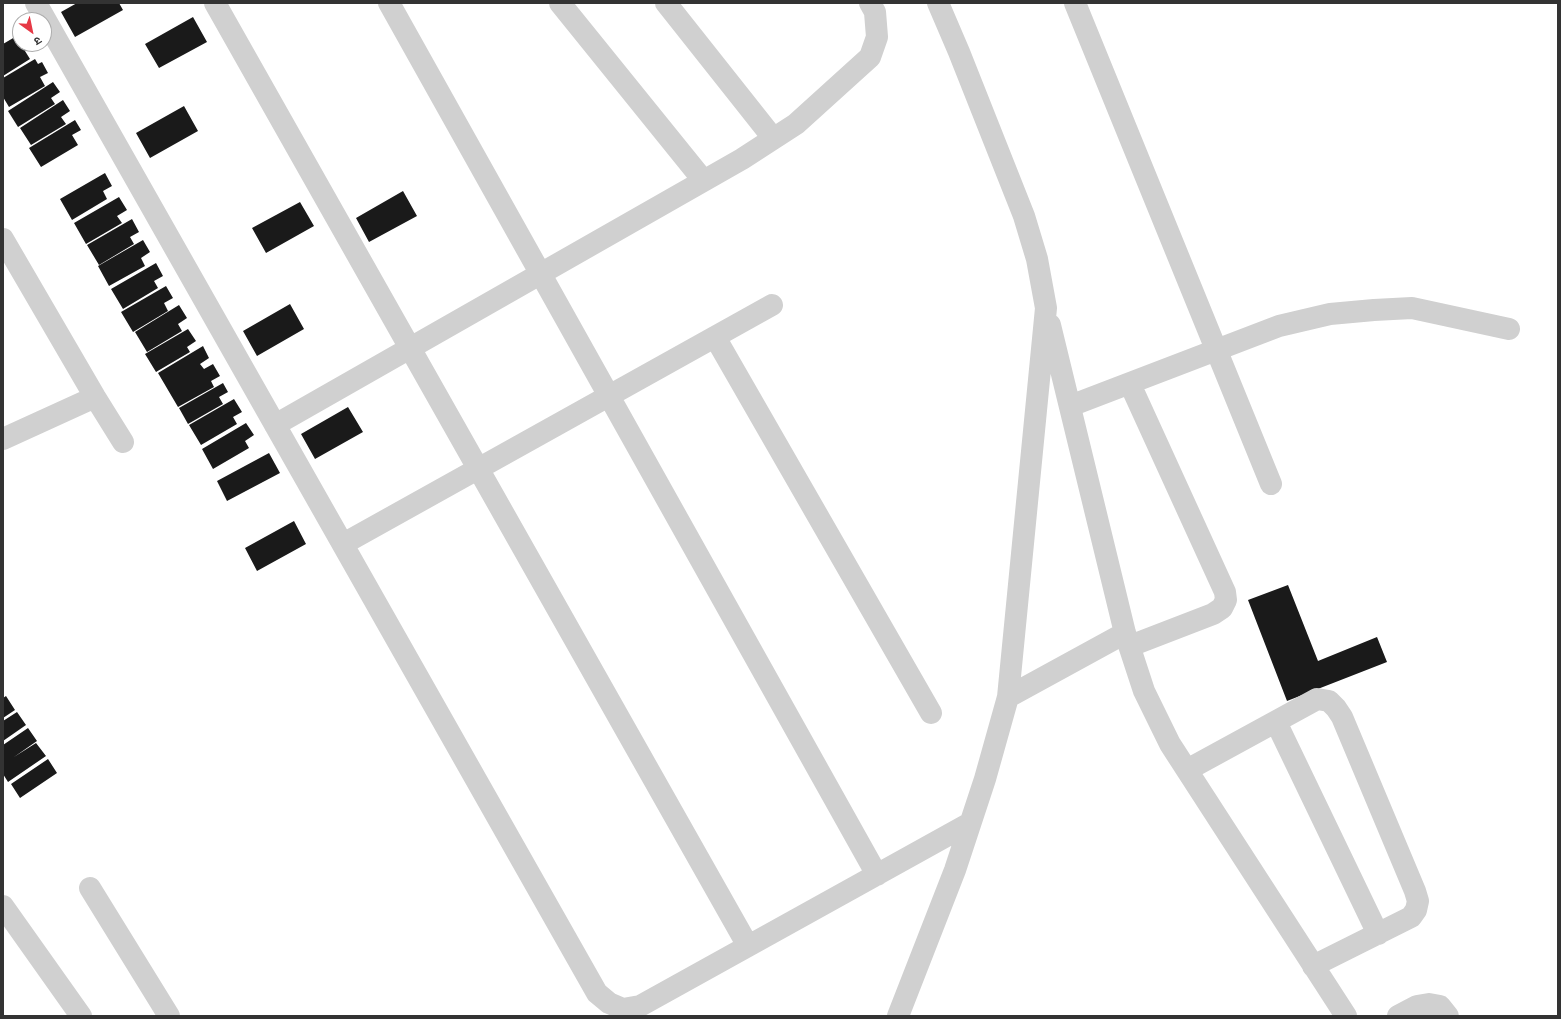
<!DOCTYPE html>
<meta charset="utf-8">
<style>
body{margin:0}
#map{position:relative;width:1561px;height:1019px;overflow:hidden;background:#fff;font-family:Barlow,"Noto Sans Devanagari",sans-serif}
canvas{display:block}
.frame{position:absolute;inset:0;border:4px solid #333;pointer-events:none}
.north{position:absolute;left:12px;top:12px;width:40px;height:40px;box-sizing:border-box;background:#fff;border:1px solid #adadad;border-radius:50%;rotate:147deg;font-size:11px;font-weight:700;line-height:16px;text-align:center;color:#333}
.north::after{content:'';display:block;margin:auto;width:14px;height:18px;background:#e63946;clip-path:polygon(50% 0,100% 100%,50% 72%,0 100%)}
</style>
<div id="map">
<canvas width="1561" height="1019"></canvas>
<div class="frame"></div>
<div class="north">उ</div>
</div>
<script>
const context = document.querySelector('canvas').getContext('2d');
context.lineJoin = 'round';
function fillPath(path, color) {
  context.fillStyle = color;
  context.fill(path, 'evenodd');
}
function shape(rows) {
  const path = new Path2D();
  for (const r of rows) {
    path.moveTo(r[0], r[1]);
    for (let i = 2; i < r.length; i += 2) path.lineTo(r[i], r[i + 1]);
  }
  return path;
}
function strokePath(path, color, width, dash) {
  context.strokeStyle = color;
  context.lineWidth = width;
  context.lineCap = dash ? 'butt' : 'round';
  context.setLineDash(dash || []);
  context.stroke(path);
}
fillPath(shape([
 [77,3,119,3,123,10,75,37,61,12],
 [193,17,207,42,159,68,145,44],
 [20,34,20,44,32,44,34,46,25,51,30,59,3,76,3,44],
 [35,59,38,64,42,62,48,73,40,77,45,86,9,107,3,97,3,78],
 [53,82,60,92,51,98,55,104,18,127,8,111],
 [63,100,70,111,61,117,66,124,31,145,20,128],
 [184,106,198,131,150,158,136,133],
 [75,120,81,130,72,135,78,145,41,167,29,148],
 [105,173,112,186,103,191,107,199,72,220,60,199],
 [403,191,417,216,369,242,356,218],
 [119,197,127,210,117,216,122,223,86,244,74,223],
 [300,202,314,226,266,253,252,228],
 [132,219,139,232,130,237,134,244,99,265,87,245],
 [143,240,150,252,141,258,145,266,109,286,98,266],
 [156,263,163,276,154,281,158,288,123,309,111,289],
 [166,286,173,298,164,303,168,311,133,332,121,312],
 [290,304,304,329,257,356,243,331],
 [179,305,187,318,178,324,182,331,147,352,135,332],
 [188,329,196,341,187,347,190,352,156,372,145,354],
 [203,346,209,358,200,364,204,369,213,364,220,376,211,381,214,387,178,407,158,373],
 [223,383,228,392,219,397,223,404,188,424,179,408],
 [234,399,242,412,233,417,237,424,201,445,189,425],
 [348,407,363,432,315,459,301,434],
 [246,423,254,435,245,441,249,448,213,469,202,449],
 [269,453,280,473,227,501,217,481],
 [294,521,306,544,257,571,245,548],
 [1288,585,1318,661,1377,637,1387,662,1287,701,1248,600],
 [6,696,15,710,3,718,3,698],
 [17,712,26,725,3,741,3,721],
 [28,728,37,741,14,757,36,743,46,756,8,782,3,774,3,745],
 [48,759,57,773,20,798,11,784]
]), '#1a1a1a');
strokePath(shape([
 [36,3,597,993,609,1003,623,1009,640,1006,970,823],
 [215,3,748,946],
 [389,3,877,875],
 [560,3,703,180],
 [666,3,773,138],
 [1075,3,1271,484],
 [3,239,95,397,123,442],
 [1050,325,1125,633,1144,691,1170,744,1346,1016],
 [715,337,931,713],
 [1070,406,1279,326,1330,314,1374,310,1412,308,1509,329],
 [275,425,742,159,796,124,870,57,877,37,875,12,870,3],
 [3,439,95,397],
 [343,544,772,305],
 [1130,646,1213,614,1222,608,1226,600,1225,592,1130,384],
 [1008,697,1125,633],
 [1276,722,1378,934],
 [1187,770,1317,699,1329,701,1336,708,1342,717,1415,891,1418,901,1416,910,1411,917,1313,966],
 [90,888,169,1016],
 [3,906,81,1016],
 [898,1016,955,870,985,779,1008,697,1046,308,1037,259,1024,216,959,52,938,3],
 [1398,1016,1417,1006,1429,1004,1440,1006,1448,1016]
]), '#d0d0d0', 22);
</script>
